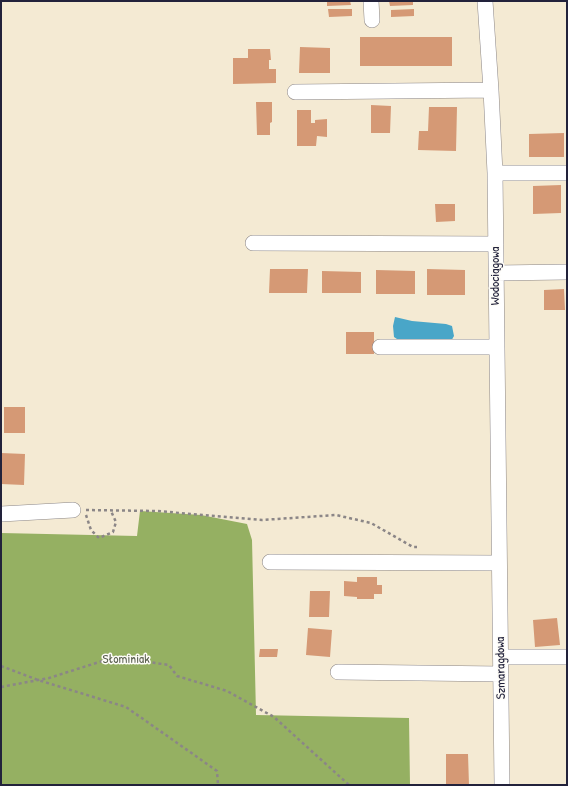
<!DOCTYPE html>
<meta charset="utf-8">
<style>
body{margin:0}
#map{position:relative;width:568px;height:786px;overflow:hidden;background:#f4ead3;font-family:"Patrick Hand",sans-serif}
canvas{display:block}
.frame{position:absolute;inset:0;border:2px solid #22223b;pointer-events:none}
</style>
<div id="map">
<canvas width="568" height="786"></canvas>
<div class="frame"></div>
</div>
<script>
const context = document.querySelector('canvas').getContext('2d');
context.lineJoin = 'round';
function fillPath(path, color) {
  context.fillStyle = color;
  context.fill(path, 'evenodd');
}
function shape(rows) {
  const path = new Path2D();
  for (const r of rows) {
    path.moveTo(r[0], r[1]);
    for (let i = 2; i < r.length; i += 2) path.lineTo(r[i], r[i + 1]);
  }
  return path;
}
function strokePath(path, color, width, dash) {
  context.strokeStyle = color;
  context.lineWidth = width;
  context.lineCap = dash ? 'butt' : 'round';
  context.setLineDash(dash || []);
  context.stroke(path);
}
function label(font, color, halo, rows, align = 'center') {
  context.font = font + ' "Patrick Hand",sans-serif';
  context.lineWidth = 3;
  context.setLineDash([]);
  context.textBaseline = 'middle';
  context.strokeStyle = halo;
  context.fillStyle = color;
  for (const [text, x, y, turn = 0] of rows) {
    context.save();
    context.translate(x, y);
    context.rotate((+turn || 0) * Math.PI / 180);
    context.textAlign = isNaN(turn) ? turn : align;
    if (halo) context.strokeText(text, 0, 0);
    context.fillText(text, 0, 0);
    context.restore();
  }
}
fillPath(shape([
 [140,511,201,515,247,524,252,540,256,715,409,718,410,785,1,785,1,533,137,536]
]), '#95b062');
fillPath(shape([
 [395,317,412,321,446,324,452,326,454,336,450,343,403,343,394,337,393,326]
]), '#49a6c8');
fillPath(shape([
 [327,1,350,1,351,5,327,6],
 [389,1,413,1,413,5,390,6],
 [328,9,352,9,352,16,329,17],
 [414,9,414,16,391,17,391,10],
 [360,37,452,37,452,66,360,66],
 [300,47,330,48,330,73,299,73],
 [248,49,270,49,271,60,269,60,269,69,276,69,276,83,233,84,233,58,248,58],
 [256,102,272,102,272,122,270,123,270,135,257,135],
 [371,105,391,106,390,133,371,133],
 [429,107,457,107,456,151,418,150,419,131,428,131],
 [297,110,311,110,311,123,315,123,315,120,327,119,327,137,317,136,316,146,297,146],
 [564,133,564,157,529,157,529,134],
 [561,185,561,213,533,214,533,186],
 [435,204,455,204,455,221,436,222],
 [270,269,308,269,307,293,269,293],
 [427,269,465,270,465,295,427,295],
 [376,270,415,271,415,294,376,294],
 [322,271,361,272,361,293,322,293],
 [564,289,565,310,544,310,544,290],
 [346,332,374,332,374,354,346,354],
 [4,407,25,407,25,433,4,433],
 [1,453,25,454,24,485,1,484],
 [357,577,377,577,377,585,382,585,382,594,374,594,374,599,357,599,357,597,344,596,344,581,357,582],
 [310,591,330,591,329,617,309,617],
 [557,618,560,645,535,647,533,620],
 [308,628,332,630,330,657,306,655],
 [260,649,278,649,277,657,259,657],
 [446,754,468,754,469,785,446,785]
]), '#d59975');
const minor = shape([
 [371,1,372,20],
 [485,1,491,90,495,173,502,785],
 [295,92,491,90],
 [495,173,567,173],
 [253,243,496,244],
 [496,273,567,272],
 [380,347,497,347],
 [1,514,73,510],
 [270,562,499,563],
 [501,657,567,657],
 [338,672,501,674]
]);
strokePath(minor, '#8b8687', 16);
strokePath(shape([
 [86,510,157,511,262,520,336,515,371,523,413,547,417,547],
 [86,515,91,530,99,538,113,532,116,522,111,511],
 [1,666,38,680,126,707,217,771,218,785],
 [1,687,49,678,115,657,169,665,177,676,227,691,274,717,349,785]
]), '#8b8687', 2.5, [3, 3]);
strokePath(minor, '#fff', 15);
label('13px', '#22223b', '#fdfcf7', [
 ["Wodociągowa",496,276,-90],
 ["Szmaragdowa",501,668,-91]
]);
label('13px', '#585e4d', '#fdfcf7', [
 ["Słominiak",126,660]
]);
</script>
